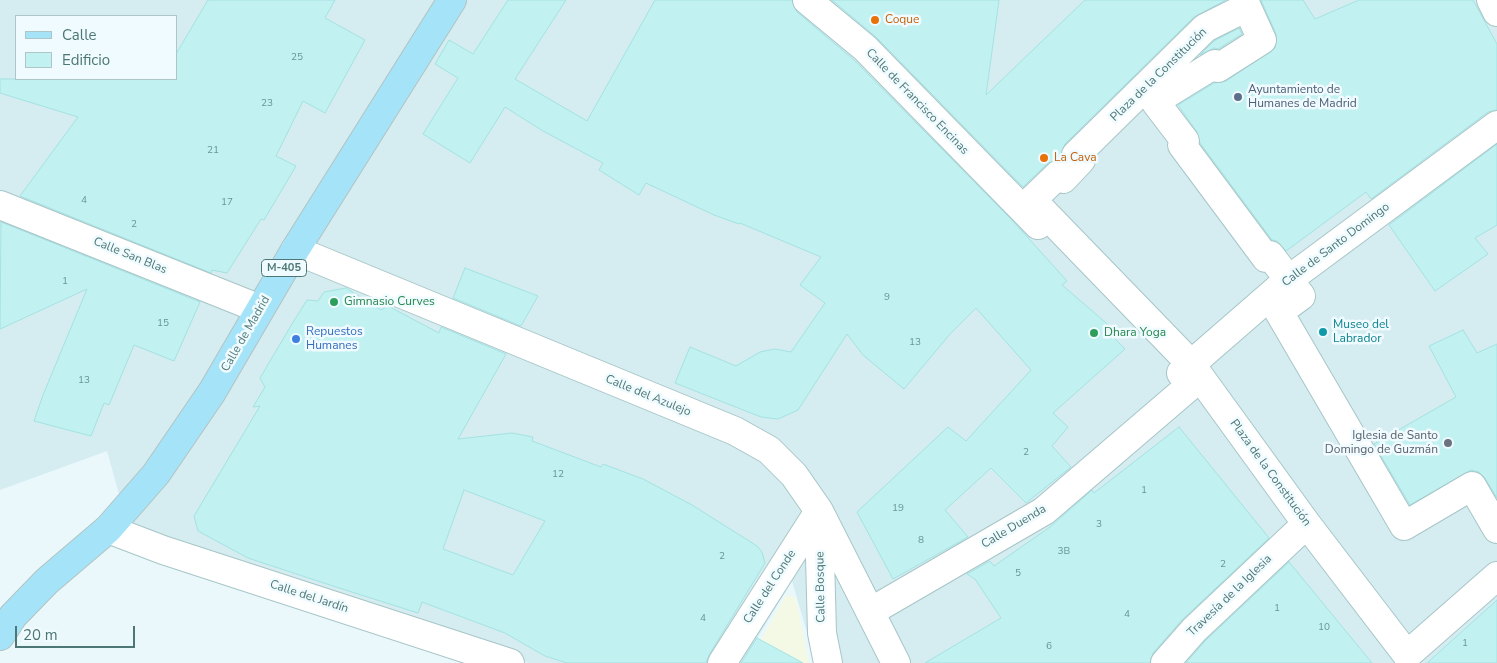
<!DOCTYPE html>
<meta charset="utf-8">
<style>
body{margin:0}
#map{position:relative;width:1497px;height:663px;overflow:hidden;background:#eaf8fc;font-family:"Nunito Sans",sans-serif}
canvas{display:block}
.legend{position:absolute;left:15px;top:15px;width:162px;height:65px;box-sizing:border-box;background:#f0fbff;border:1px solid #afc6c8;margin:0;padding:6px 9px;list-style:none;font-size:15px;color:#4d7775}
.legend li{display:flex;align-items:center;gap:10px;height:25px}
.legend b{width:25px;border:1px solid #afc6c8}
.scale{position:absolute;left:15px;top:626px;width:120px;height:22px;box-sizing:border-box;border:2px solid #4d7775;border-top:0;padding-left:6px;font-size:15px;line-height:18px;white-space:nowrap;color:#4d7775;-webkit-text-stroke:4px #f0fbff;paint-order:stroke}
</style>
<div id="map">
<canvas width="1497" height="663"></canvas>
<ul class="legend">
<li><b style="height:6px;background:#a5e4f8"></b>Calle</li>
<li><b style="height:14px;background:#c2f1f1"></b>Edificio</li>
</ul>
<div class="scale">20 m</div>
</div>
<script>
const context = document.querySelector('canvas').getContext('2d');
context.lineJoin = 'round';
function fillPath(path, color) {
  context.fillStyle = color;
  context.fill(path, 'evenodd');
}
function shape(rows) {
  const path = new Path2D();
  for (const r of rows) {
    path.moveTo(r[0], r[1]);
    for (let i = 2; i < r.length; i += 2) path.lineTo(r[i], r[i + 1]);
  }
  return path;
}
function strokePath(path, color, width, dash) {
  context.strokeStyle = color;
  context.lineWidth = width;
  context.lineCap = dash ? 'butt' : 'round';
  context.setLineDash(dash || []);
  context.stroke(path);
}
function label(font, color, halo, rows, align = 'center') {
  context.font = font + ' "Nunito Sans",sans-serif';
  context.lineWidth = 5;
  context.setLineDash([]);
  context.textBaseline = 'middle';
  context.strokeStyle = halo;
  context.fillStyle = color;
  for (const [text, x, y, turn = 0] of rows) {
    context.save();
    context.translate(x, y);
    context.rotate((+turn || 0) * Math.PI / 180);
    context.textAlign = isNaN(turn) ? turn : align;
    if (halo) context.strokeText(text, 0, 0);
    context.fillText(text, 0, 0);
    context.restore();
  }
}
fillPath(shape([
 [0,0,1497,0,1497,663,816,663,792,581,742,663,529,663,133,544,107,451,0,490],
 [16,16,176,16,176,79,16,79]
]), '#d5ecf1');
fillPath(shape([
 [786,595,796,598,809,663,748,663]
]), '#f4f9e6');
const building = shape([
 [208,0,335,0,325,18,365,40,325,113,303,101,276,156,296,166,264,220,261,219,227,273,212,270,211,273,20,196,78,117,0,93,0,79,176,79,176,54,208,0],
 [508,0,566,0,515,79,587,121,655,0,792,0,797,12,854,60,1012,220,1067,281,1062,285,1112,328,1108,332,1125,349,1053,413,1068,427,1052,446,1071,467,1026,503,991,468,945,510,968,537,893,579,857,512,948,427,966,441,1031,370,976,308,950,334,904,389,863,355,847,334,798,410,778,419,761,417,675,383,690,347,736,366,760,352,775,349,791,352,825,303,800,285,821,257,740,223,739,224,714,215,646,183,639,195,599,170,603,163,543,131,505,107,470,163,423,134,458,78,435,64,449,40,473,54,508,0],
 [832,0,999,0,986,95,1085,0,1226,0,1194,17,1065,144,1060,160,1048,163,1023,187,876,37,832,0],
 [1261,0,1303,0,1315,19,1359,0,1473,0,1497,44,1497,110,1488,112,1371,199,1366,192,1286,251,1277,241,1272,240,1200,143,1197,132,1178,105,1214,83,1226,81,1275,48,1276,34,1261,0],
 [1239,28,1242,34,1218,49,1214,48,1200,55,1214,41,1239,28],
 [1497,144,1497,225,1475,238,1488,254,1435,291,1389,225,1497,144],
 [1,222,200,302,174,361,134,345,109,405,104,403,91,436,34,421,43,395,87,289,0,329,1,222],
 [465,268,538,296,521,326,453,298,465,268],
 [346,288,381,310,388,306,439,333,441,327,506,354,458,439,512,433,533,437,532,441,601,467,603,464,643,479,692,505,757,546,762,552,765,563,709,655,706,663,567,663,545,656,505,633,422,602,418,613,336,587,248,558,198,531,194,516,260,406,253,407,265,387,260,378,292,324,307,300,318,301,324,292,346,288],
 [464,490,545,521,513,575,443,549,464,490],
 [1463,330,1477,353,1497,344,1497,498,1485,478,1479,472,1471,470,1410,505,1374,444,1456,397,1429,346,1463,330],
 [1179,427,1269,538,1182,620,1153,653,1150,663,925,663,1001,618,975,579,967,574,990,561,994,566,1050,527,1092,490,1094,493,1179,427],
 [1289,562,1372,663,1186,663,1205,641,1289,562],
 [1497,600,1497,663,1427,663,1497,600],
 [757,638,803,663,741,663,757,638]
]);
fillPath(building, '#c2f1f1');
strokePath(building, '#a3e3e2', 1);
const street = shape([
 [807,0,865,48,1038,225],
 [1491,0,1497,12],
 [0,205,260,309],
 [295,250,735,431,769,450,794,475,819,511,896,663],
 [1181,373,1288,280,1497,125],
 [819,520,822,633,828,663],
 [108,529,163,550,510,663],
 [1497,529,1472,486,1404,526,1279,312,1301,296,1270,255,1266,258,1182,145,1185,141,1156,103,1168,93,1215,64,1218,68,1262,40,1247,7,1205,28,1076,155,1081,160,1063,179,1058,175,1032,200,1190,363,1306,523,1407,655,1497,576],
 [870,612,1044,511,1191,385],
 [722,663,819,511],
 [1165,663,1194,630,1298,532]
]);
const primary = shape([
 [0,636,13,616,47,581,108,529,156,474,212,392,295,250,452,0]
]);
strokePath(street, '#a7c6c7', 30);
strokePath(primary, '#b1c3c2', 30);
strokePath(street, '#fff', 28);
strokePath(primary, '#a5e4f8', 28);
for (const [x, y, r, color] of [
 [875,20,5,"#e8710a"],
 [1238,97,5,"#5c6f8a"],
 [1044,158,5,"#e8710a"],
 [334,302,5,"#2e9e5b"],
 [1323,332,5,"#0f9aa8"],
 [1094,333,5,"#2e9e5b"],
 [296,339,5,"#3f7fe0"],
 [1448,443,5,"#6b7280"]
]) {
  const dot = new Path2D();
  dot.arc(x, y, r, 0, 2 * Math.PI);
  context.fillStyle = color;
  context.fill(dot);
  strokePath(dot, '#f0fbff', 2);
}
label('10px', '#6a9694', null, [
 ["25",297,58],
 ["23",267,104],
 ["21",213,151],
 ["4",84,201],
 ["17",227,203],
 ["2",134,225],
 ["1",65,282],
 ["9",887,298],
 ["15",163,324],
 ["13",915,343],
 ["13",84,381],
 ["2",1026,453],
 ["12",558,475],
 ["1",1144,491],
 ["19",898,509],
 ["3",1099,525],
 ["8",921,541],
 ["3B",1064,552],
 ["2",722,557],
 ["2",1223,565],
 ["5",1018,574],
 ["1",1277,609],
 ["4",1127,615],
 ["4",703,619],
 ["10",1324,628],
 ["1",1465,644],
 ["6",1049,647]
]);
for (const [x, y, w] of [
 [284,268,45]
]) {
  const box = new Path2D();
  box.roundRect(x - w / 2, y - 8.5, w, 17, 4);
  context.fillStyle = '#f0fbff';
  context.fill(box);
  strokePath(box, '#4d7775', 1);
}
label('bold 11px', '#4d7775', null, [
 ["M-405",284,268]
]);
label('12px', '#c56008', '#f0fbff', [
 ["Coque",885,20],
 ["La Cava",1054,158]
], 'left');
label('12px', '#4d7775', '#f0fbff', [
 ["Plaza de la Constitución",1159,75,-44],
 ["Calle de Francisco Encinas",917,102,46],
 ["Calle de Santo Domingo",1336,245,-37],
 ["Calle San Blas",130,256,22],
 ["Calle de Madrid",246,334,-60],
 ["Calle del Azulejo",648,396,22],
 ["Plaza de la Constitución",1270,473,54],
 ["Calle Duenda",1014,527,-31],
 ["Calle del Conde",770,587,-57],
 ["Calle Bosque",821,587,-91],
 ["Travesía de la Iglesia",1230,596,-44],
 ["Calle del Jardín",309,597,18]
]);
label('12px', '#4e5e75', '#f0fbff', [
 ["Ayuntamiento de",1248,90],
 ["Humanes de Madrid",1248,104]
], 'left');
label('12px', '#27864d', '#f0fbff', [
 ["Gimnasio Curves",344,302],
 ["Dhara Yoga",1104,333]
], 'left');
label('12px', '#0d838f', '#f0fbff', [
 ["Museo del",1333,325],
 ["Labrador",1333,339]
], 'left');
label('12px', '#366cbe', '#f0fbff', [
 ["Repuestos",306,332],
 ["Humanes",306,346]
], 'left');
label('12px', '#5b616d', '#f0fbff', [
 ["Iglesia de Santo",1438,436],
 ["Domingo de Guzmán",1438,450]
], 'right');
</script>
